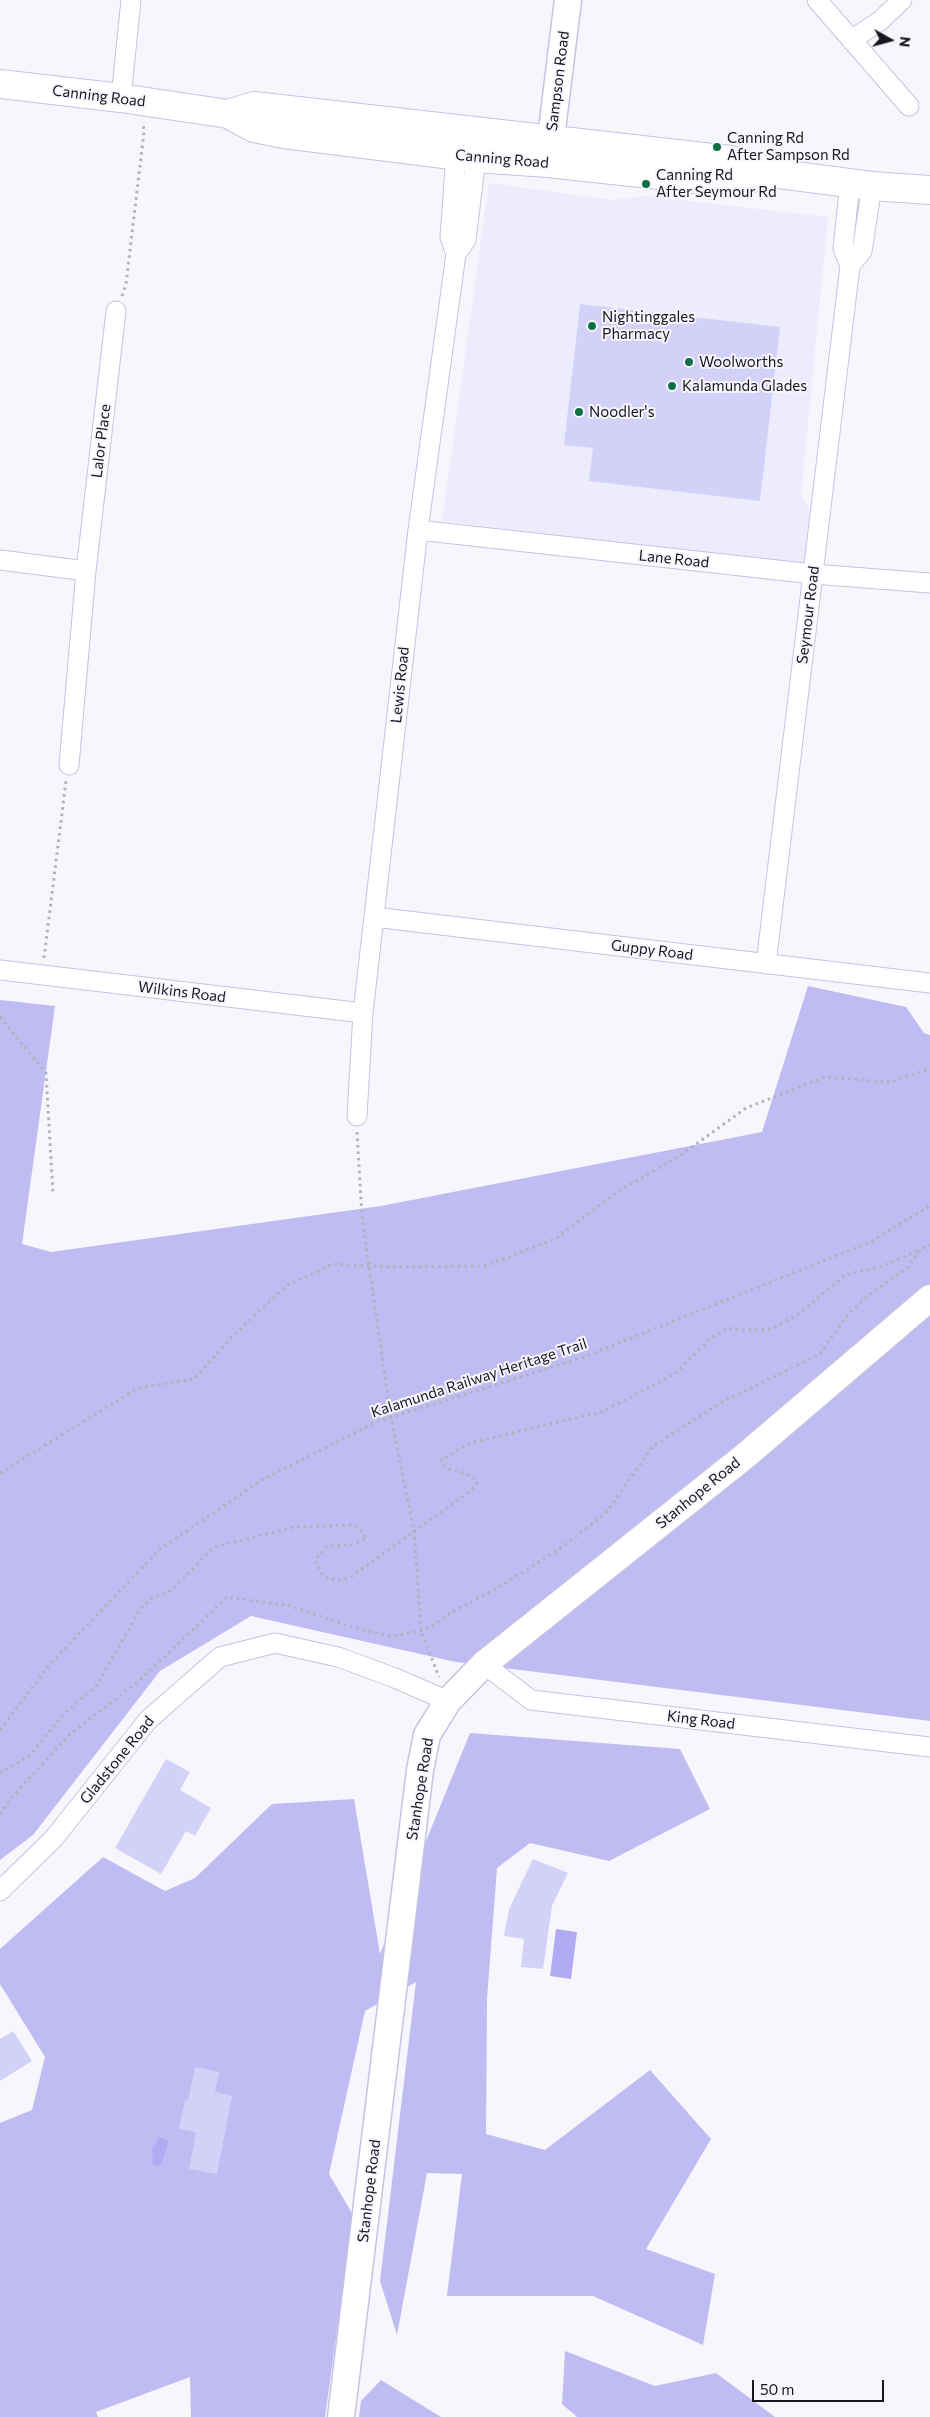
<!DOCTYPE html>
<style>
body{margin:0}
#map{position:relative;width:930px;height:2417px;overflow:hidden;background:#f7f6fd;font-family:Commissioner,sans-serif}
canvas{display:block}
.north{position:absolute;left:865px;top:15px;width:50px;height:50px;-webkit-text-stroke:4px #f7f6fd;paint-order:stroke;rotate:97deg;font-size:14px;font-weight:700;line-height:20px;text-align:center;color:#171621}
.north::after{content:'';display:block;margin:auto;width:18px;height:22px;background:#171621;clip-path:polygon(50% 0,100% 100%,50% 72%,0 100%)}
.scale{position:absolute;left:752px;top:2380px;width:132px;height:22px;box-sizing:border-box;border:2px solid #171621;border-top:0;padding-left:6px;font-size:15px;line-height:18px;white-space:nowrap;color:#171621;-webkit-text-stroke:4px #f7f6fd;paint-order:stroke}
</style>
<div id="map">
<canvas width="930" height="2417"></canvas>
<div class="north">N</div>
<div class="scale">50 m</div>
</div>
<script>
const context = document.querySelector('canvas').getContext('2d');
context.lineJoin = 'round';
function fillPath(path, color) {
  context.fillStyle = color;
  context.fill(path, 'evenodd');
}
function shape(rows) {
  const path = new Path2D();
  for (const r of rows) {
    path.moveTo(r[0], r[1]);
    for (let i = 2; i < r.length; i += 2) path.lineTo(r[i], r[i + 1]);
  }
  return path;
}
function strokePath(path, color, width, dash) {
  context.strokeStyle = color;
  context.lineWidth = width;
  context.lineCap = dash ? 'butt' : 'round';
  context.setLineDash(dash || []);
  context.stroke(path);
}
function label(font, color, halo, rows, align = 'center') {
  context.font = font + ' Commissioner,sans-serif';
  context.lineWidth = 4;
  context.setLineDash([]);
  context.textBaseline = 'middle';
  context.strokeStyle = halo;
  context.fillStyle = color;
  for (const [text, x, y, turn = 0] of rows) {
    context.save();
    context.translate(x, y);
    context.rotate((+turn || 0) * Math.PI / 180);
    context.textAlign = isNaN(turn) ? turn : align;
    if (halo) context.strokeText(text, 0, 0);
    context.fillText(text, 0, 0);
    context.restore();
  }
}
fillPath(shape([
 [489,183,613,200,646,196,828,217,801,495,811,511,807,565,442,521]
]), '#edecfc');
fillPath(shape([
 [808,986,906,1007,924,1033,930,1035,930,1721,456,1662,251,1616,160,1671,33,1835,0,1860,0,1000,55,1006,22,1244,51,1252,381,1206,762,1132],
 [470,1733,680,1749,710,1809,609,1861,530,1843,497,1868,487,1999,486,2134,545,2150,650,2070,711,2139,646,2249,715,2274,703,2345,593,2296,447,2296,462,2174,427,2173,397,2335,380,2281,416,1982,365,2011,329,2174,353,2215,325,2417,191,2417,190,2377,96,2412,98,2417,0,2417,0,2123,32,2110,45,2057,0,1984,0,1949,103,1857,165,1891,195,1878,272,1804,354,1799,380,1954],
 [565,2351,655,2386,716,2373,775,2417,577,2417,562,2404],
 [381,2380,441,2417,359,2417,361,2401]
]), '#c0bbf2');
fillPath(shape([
 [556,1929,577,1932,571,1979,550,1976],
 [159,2137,169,2141,163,2160,159,2166,153,2165,152,2149]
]), '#b2abf4');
fillPath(shape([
 [580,304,780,327,760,501,589,481,593,448,564,445],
 [166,1759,190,1772,180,1790,211,1808,195,1836,186,1831,161,1874,115,1848],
 [533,1859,568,1873,552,1906,543,1969,521,1967,524,1939,504,1936,509,1909],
 [13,2031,32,2061,0,2081,0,2039],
 [195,2067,219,2072,215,2092,232,2096,217,2174,189,2169,196,2132,179,2129,185,2100,188,2101]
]), '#d3d1f7');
const street = shape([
 [817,0,909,106],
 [851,40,880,21,902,0],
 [121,98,131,0],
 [456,254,450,237,456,155,461,146],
 [850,266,862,251,872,186],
 [418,530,813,574,930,583],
 [0,560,86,571],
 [69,765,86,571,116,311],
 [374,917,930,983],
 [766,964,850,266,843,248,850,183],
 [0,970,363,1013],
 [357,1116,363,1013,418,530,456,254,466,240,476,158,474,147],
 [484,1664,531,1700,930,1747],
 [0,1891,54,1838,148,1720,220,1657,275,1643,338,1657,395,1678,448,1701]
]);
const secondary = shape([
 [548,162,568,0],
 [341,2417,420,1770,427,1735,448,1701,484,1664,745,1456,930,1298]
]);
const primary = shape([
 [0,84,121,98,228,114,254,128,284,134,476,158,548,163,724,182,779,174],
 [228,114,254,106,730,160,779,174,872,186,930,190]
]);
strokePath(street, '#c5c3e2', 21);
strokePath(secondary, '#c5c3e2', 29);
strokePath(primary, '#c5c3e2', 30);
strokePath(shape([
 [122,296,126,284,144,132,143,122],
 [44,958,66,781],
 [0,1017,46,1073,53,1194],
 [357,1132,362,1217,391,1418,414,1530,421,1631,439,1677],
 [0,1473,138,1388,194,1379,234,1335,286,1286,333,1264,392,1267,485,1266,555,1239,616,1193,681,1155,746,1108,825,1077,890,1082,930,1069],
 [0,1730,50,1664,159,1550,262,1480,376,1422,584,1357,868,1243,930,1206],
 [0,1773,29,1756,64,1714,97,1685,140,1609,152,1598,172,1590,214,1547,294,1527,351,1525,358,1527,367,1538,351,1545,327,1546,315,1560,324,1577,338,1580,351,1577,469,1492,477,1483,472,1476,446,1468,441,1460,470,1443,601,1412,675,1374,711,1338,728,1328,741,1330,772,1329,800,1313,845,1275,883,1266,921,1249],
 [0,1814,12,1797,68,1736,140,1680,227,1597,291,1606,354,1628,391,1636,421,1631,435,1624,450,1613,499,1587,558,1550,606,1513,653,1446,722,1402,820,1354,844,1319,865,1298,908,1267,921,1249,930,1245]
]), '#b2b1b9', 3, [2.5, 4]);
strokePath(street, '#fff', 19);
strokePath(secondary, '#fff', 26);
strokePath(primary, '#fff', 28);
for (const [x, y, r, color] of [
 [717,147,5,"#107045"],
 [646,184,5,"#107045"],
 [592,326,5,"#107045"],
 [689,362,5,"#107045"],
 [672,386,5,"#107045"],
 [579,412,5,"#107045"]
]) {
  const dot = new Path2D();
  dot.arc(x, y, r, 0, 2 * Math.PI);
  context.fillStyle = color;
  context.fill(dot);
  strokePath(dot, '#f7f6fd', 2);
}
label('15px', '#171621', '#f7f6fd', [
 ["Sampson Road",558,81,-83],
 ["Canning Road",99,96,7],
 ["Canning Road",502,159,5],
 ["Lalor Place",101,441,-83],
 ["Lane Road",674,559,6],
 ["Seymour Road",808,615,-83],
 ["Lewis Road",400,685,-84],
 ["Guppy Road",652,950,7],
 ["Wilkins Road",182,992,7],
 ["Kalamunda Railway Heritage Trail",479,1378,-18],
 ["Stanhope Road",698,1493,-39],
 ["King Road",701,1720,7],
 ["Gladstone Road",117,1760,-51],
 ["Stanhope Road",420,1789,-81],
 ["Stanhope Road",369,2191,-83]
]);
label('15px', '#171621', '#f7f6fd', [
 ["Canning Rd",727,138],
 ["After Sampson Rd",727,155],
 ["Canning Rd",656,175],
 ["After Seymour Rd",656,192],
 ["Nightinggales",602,317],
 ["Pharmacy",602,334],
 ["Woolworths",699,362],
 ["Kalamunda Glades",682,386],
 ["Noodler's",589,412]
], 'left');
</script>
